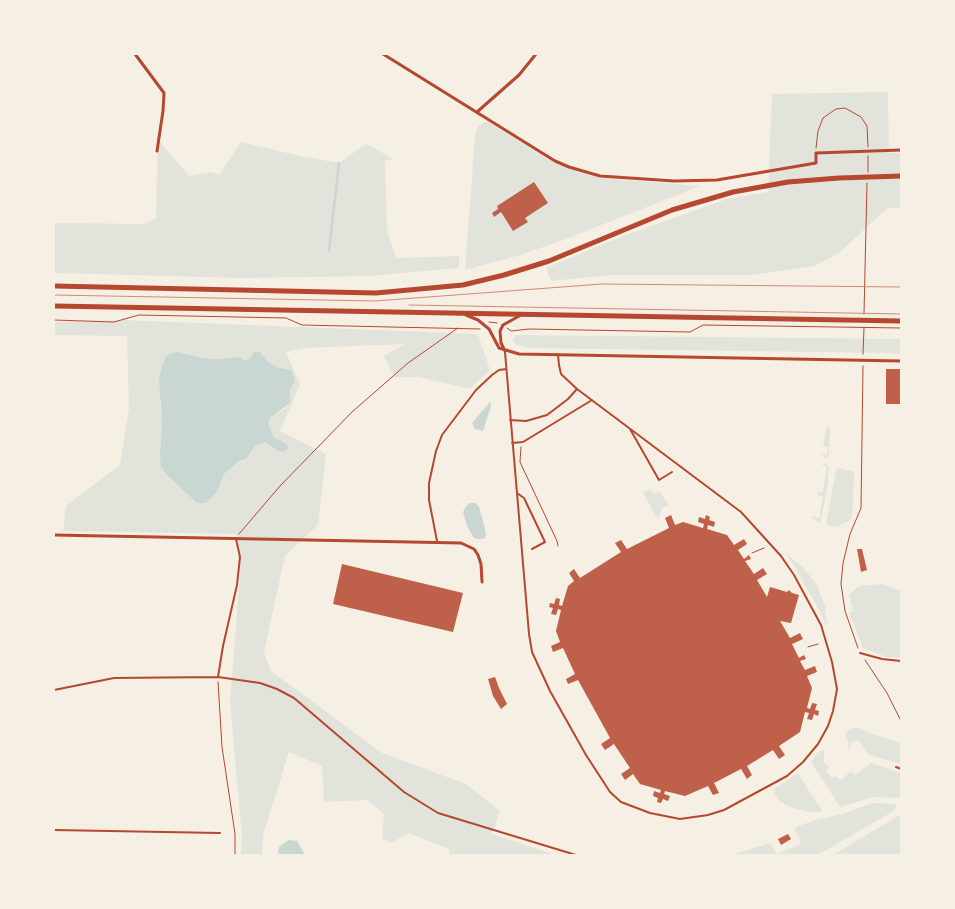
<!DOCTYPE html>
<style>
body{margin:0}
#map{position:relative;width:955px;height:909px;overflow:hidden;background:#f6efe4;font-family:"Noto Sans",sans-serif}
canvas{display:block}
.frame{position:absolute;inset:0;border:55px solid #f6efe4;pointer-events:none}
</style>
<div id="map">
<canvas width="955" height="909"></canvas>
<div class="frame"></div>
</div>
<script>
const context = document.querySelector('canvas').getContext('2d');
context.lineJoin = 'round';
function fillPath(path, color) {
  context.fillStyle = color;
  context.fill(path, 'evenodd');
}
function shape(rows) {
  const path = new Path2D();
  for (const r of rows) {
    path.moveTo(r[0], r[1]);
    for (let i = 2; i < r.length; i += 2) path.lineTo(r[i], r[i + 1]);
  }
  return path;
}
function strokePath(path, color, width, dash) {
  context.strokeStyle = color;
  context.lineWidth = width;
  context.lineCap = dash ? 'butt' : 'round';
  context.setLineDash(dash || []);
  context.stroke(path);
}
fillPath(shape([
 [888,92,889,153,901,153,901,207,886,209,838,254,814,266,751,275,610,275,551,281,546,268,623,236,727,199,768,192,772,94],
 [488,122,554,163,585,174,600,178,700,186,561,241,517,256,465,270,475,136,478,127,482,123],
 [158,139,189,176,211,172,219,175,241,142,300,156,339,163,366,144,394,159,385,161,387,230,396,258,459,256,459,268,369,276,243,278,54,273,54,223,144,224,156,218],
 [123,320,478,334,490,370,470,389,419,377,394,377,384,356,405,344,305,348,286,352,300,385,280,431,326,454,318,525,285,556,264,652,271,671,382,753,466,784,500,811,492,834,556,855,450,855,449,849,409,833,391,843,382,838,384,814,367,800,324,802,322,766,289,752,263,835,262,855,241,855,242,837,230,702,240,574,236,534,63,531,66,506,120,465,129,408,127,336,54,335,54,322],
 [177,352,204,358,217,359,240,357,245,361,251,358,266,360,276,367,291,370,295,379,290,391,290,403,286,408,271,417,268,424,274,438,285,443,289,448,284,452,278,451,265,442,255,446,246,459,239,461,224,474,217,492,206,503,197,503,191,497,160,455,162,421,160,402],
 [519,335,901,339,901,354,888,353,528,348,517,345,513,340,515,336],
 [827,426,830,429,829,454,827,457,823,457,822,454,827,455,828,450,828,447,823,446],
 [823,463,829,466,827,491,820,523,812,518,813,515,819,519,823,496,818,495,818,492,823,492,827,466,822,465],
 [839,468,854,472,853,505,851,520,836,527,826,525,836,470],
 [650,489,653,494,659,491,669,505,662,508,658,520,643,493],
 [786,554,803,567,816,583,825,606,827,627,820,612,793,564],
 [883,584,901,591,901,657,886,657,863,648,849,612,853,611,849,595,859,586],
 [857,727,869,733,901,743,901,764,870,755,858,740,852,742,849,750,847,749,849,742,845,735,849,729],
 [824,750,824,762,829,767,826,771,832,778,835,776,841,780,851,771,855,775,871,763,901,773,901,798,873,797,840,807,811,762,818,752],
 [798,773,811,794,823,812,808,812,790,807,781,802,775,795,774,789],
 [872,803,895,804,897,806,892,812,818,855,731,855,770,843,777,854,801,844,799,837,794,829,799,826,815,820,843,814],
 [901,813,901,855,833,855,898,816]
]), '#e2e4dc');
fillPath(shape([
 [177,352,204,358,217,359,240,357,245,361,251,358,253,352,260,352,266,360,276,367,291,370,295,379,290,391,290,403,271,417,268,424,274,437,285,443,289,448,284,452,278,451,265,442,255,446,246,459,239,461,224,474,217,492,206,503,197,503,167,475,161,467,160,455,162,421,159,378,162,366,167,355],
 [490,402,491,406,484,428,483,431,475,429,472,423],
 [470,503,475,503,479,507,486,533,485,538,480,539,474,538,467,526,463,512,466,506],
 [289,840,297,841,305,855,278,855,279,847]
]), '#c9d6d2');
strokePath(shape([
 [329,251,339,163]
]), '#c9d6d2', 2.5);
fillPath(shape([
 [534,182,548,203,525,218,528,222,513,231,501,212,494,217,492,213,498,209,497,206],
 [886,369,901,369,901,404,886,404],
 [671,515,675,525,683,522,703,528,704,524,698,522,699,517,705,519,706,515,710,517,709,520,715,522,714,527,708,525,707,529,727,535,734,545,744,539,747,544,738,550,744,559,749,555,751,559,745,561,754,574,763,568,767,574,757,580,767,597,770,587,787,592,789,590,792,593,799,595,791,623,780,621,790,638,800,633,803,639,792,644,799,658,804,655,806,659,800,661,805,670,815,666,817,672,807,676,812,688,807,708,810,709,812,703,817,704,815,710,819,711,818,716,814,714,812,720,807,719,809,713,805,712,800,732,779,746,785,755,779,759,773,750,747,766,752,775,747,779,741,769,714,783,719,793,713,795,708,786,685,796,665,791,664,794,670,796,668,801,663,799,661,803,657,802,658,798,653,796,654,791,660,793,661,790,640,784,633,774,625,780,621,774,630,768,614,744,605,750,601,744,610,738,578,680,568,684,566,679,575,674,563,648,553,652,551,646,560,642,556,631,561,610,558,609,556,615,551,614,553,608,549,607,550,603,554,604,556,598,560,599,559,605,562,606,568,586,574,581,569,573,574,569,580,578,621,552,615,543,621,540,627,549,669,528,665,518],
 [857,549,862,549,867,570,861,572],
 [342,564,463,593,453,632,333,604],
 [495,677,499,688,507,704,501,709,493,696,488,679],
 [788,834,791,839,781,845,778,839]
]), '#bf614a');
strokePath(shape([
 [816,148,818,131,823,118,836,109,845,108,861,117,867,126,868,147],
 [868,172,868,156],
 [864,314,867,183],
 [54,320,114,322,139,315,286,318,302,325,480,329],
 [489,322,497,323],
 [507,328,511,331,529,329,690,332,703,325,901,328],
 [863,354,864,328],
 [521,447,520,462,557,541,558,546],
 [239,534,280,486,352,412,408,363,458,328],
 [752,553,764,548],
 [808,647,818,644],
 [858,648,845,611,841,584,843,563,850,534,861,508,863,366],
 [865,660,887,693,901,721],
 [218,682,222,747,235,834,235,855]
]), '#b5482f', 1);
strokePath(shape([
 [505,352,529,634,532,652,550,691,586,755,610,792,621,802,650,813,680,819,708,815,724,810,787,776,803,762,818,744,828,726,833,711,837,689,832,662,821,625,794,575,781,556,741,512,577,389,561,374,559,365,558,355],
 [510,420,526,421,547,415,568,399,577,389],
 [630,429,659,480,672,472],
 [512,443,523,442,592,400],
 [517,493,524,498,545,542,532,549],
 [437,541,429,500,429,483,436,451,442,435,476,390,492,375,499,370,506,369],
 [860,653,882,659,901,661],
 [218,677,223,646,237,585,240,557,236,539],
 [54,690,114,678,218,677,260,683,277,689,294,698,404,792,438,813,576,855],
 [896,767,901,769],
 [54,830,220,833]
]), '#b5482f', 2);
strokePath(shape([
 [135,54,164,93,163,111,157,151],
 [383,54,555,161,569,167,600,176,674,181,717,180,816,163,816,153,901,150],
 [477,112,519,75,536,54],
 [466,315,478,320,489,329,499,348,519,354,901,361],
 [505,351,501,343,500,331,503,325,521,315],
 [54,535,461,543,474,549,478,555,481,564,482,582]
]), '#b5482f', 3);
strokePath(shape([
 [54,286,376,293,463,285,504,275,549,261,672,210,733,192,788,182,839,178,901,176],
 [54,306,901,321]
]), '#b5482f', 5);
strokePath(shape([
 [54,295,375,301,602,284,901,287],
 [409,305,901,314]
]), '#cf8b77', 1);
</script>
